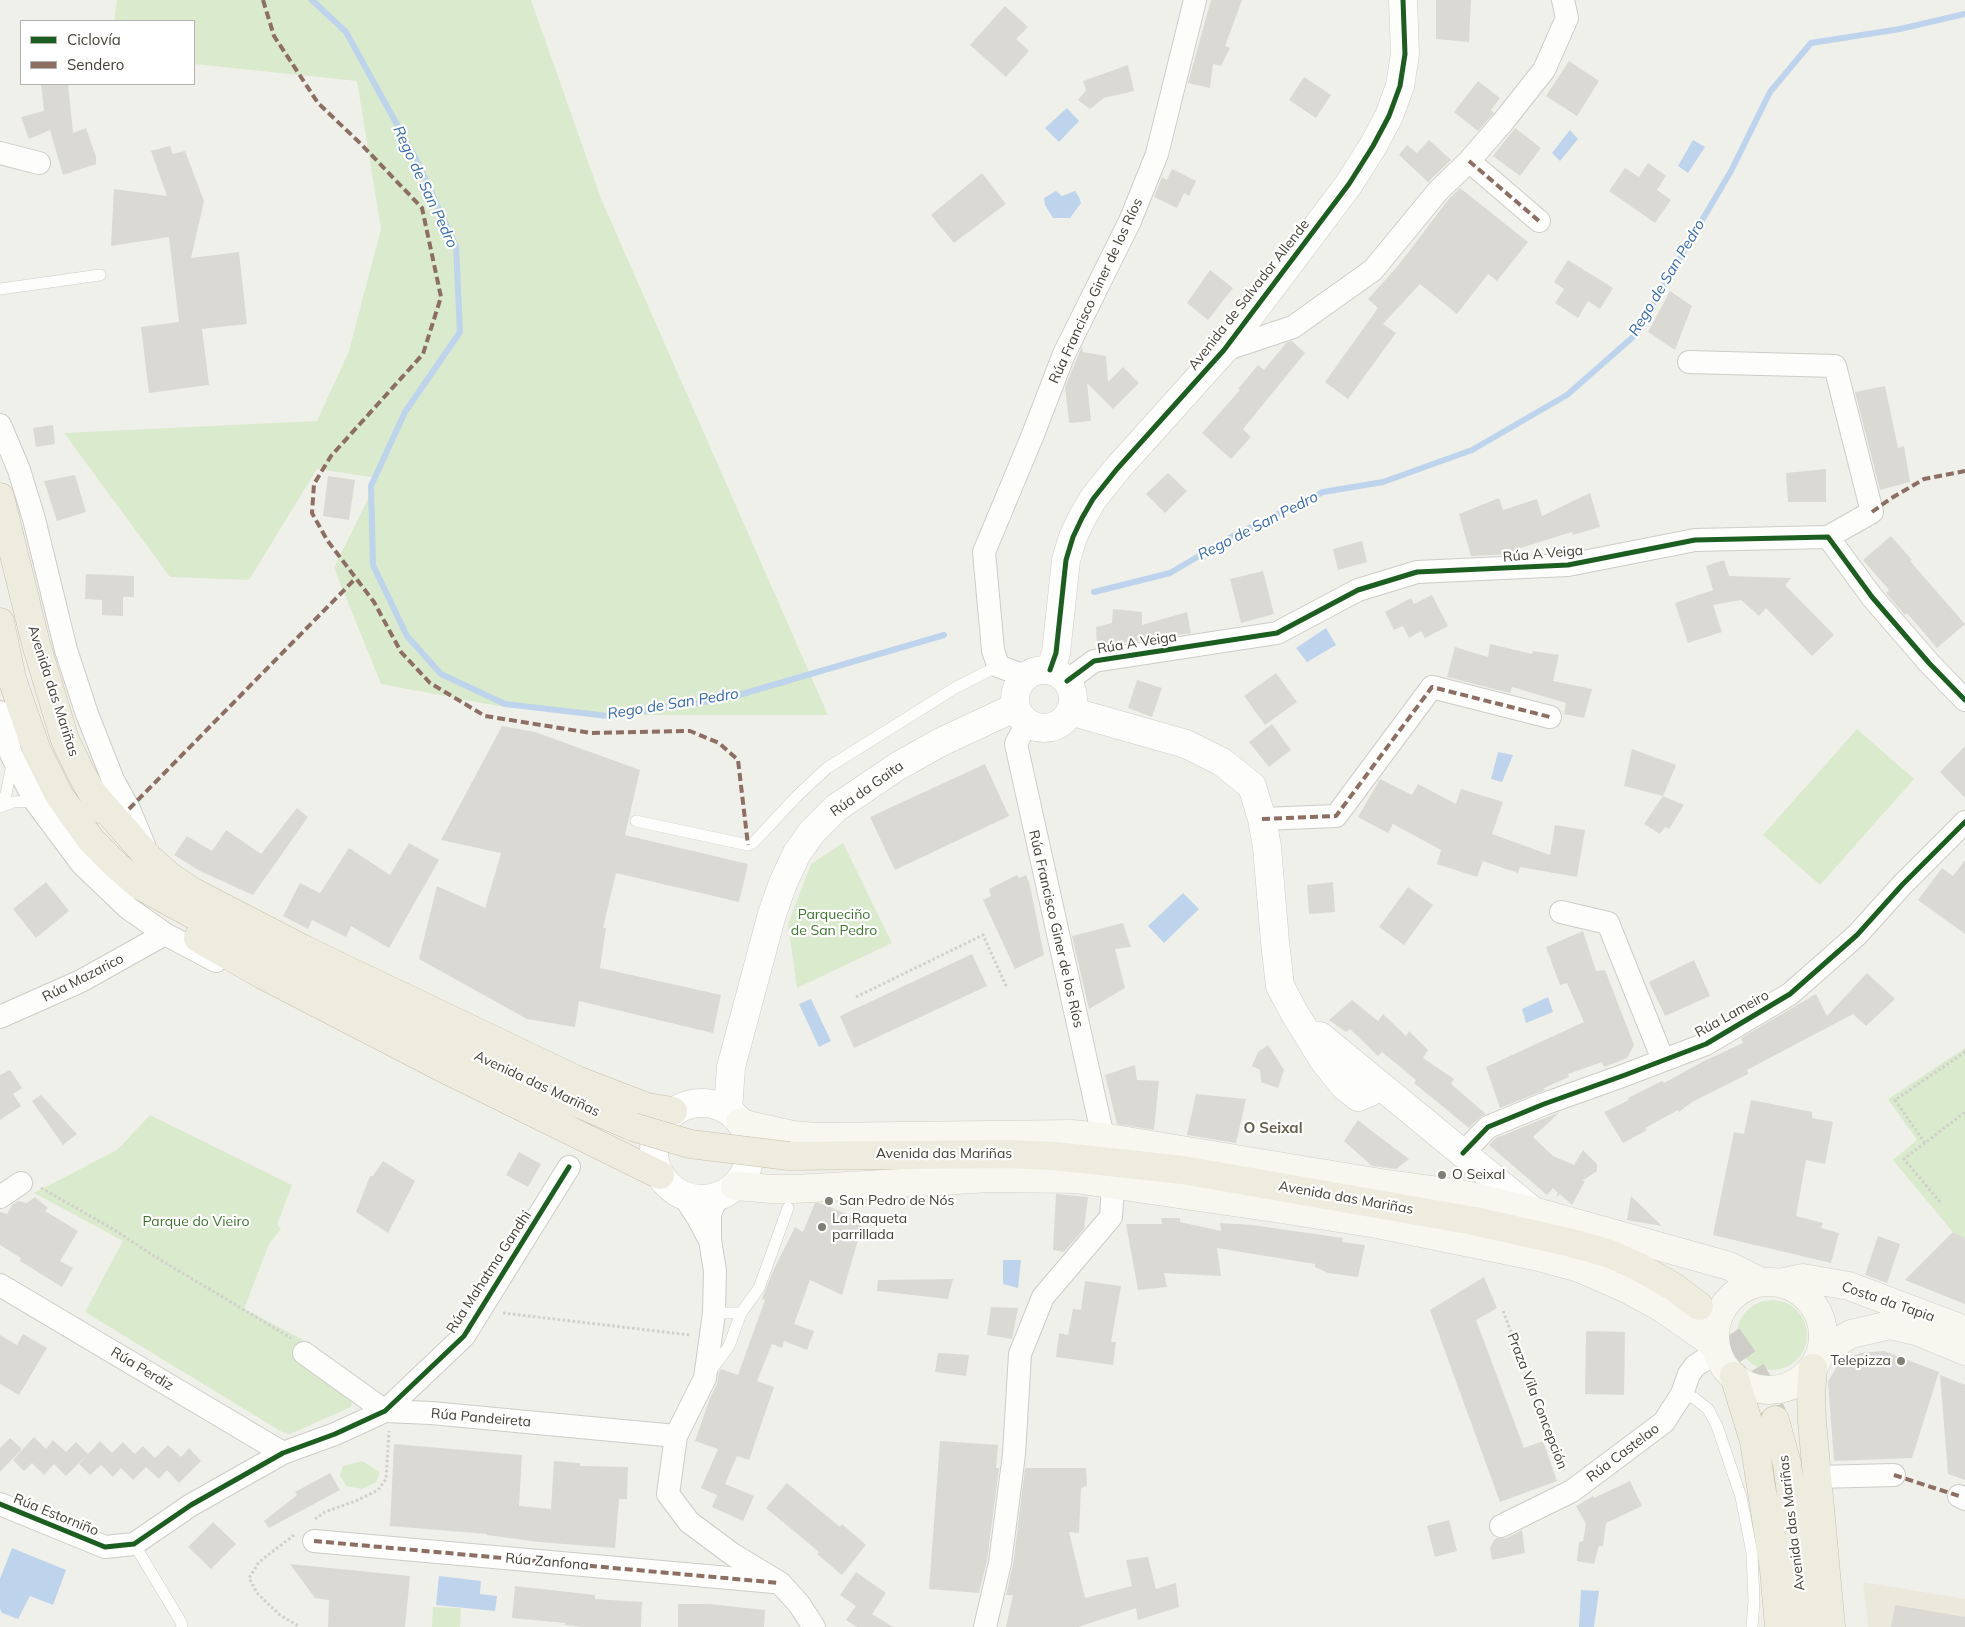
<!DOCTYPE html>
<meta charset="utf-8">
<style>
body{margin:0}
#map{position:relative;width:1965px;height:1627px;overflow:hidden;background:#f0f0eb;font-family:Mulish,sans-serif}
canvas{display:block}
.legend{position:absolute;left:20px;top:20px;width:175px;height:65px;box-sizing:border-box;background:#fff;border:1px solid #b5b3af;margin:0;padding:6px 9px;list-style:none;font-size:15px;color:#464237}
.legend li{display:flex;align-items:center;gap:10px;height:25px}
.legend b{width:25px;border:1px solid #b5b3af}
</style>
<div id="map">
<canvas width="1965" height="1627"></canvas>
<ul class="legend">
<li><b style="height:6px;background:#1b5e20"></b>Ciclovía</li>
<li><b style="height:6px;background:#8d6e63"></b>Sendero</li>
</ul>
</div>
<script>
const context = document.querySelector('canvas').getContext('2d');
context.lineJoin = 'round';
function fillPath(path, color) {
  context.fillStyle = color;
  context.fill(path, 'evenodd');
}
function shape(rows) {
  const path = new Path2D();
  for (const r of rows) {
    if (r.length === 3) {
      path.moveTo(r[0] + r[2], r[1]);
      path.arc(r[0], r[1], r[2], 0, 2 * Math.PI);
      continue;
    }
    path.moveTo(r[0], r[1]);
    for (let i = 2; i < r.length; i += 2) path.lineTo(r[i], r[i + 1]);
  }
  return path;
}
function strokePath(path, color, width, dash) {
  context.strokeStyle = color;
  context.lineWidth = width;
  context.lineCap = dash ? 'butt' : 'round';
  context.setLineDash(dash || []);
  context.stroke(path);
}
function label(font, color, halo, rows, align = 'center') {
  context.font = font + ' Mulish,sans-serif';
  context.lineWidth = 4.5;
  context.setLineDash([]);
  context.textBaseline = 'middle';
  context.strokeStyle = halo;
  context.fillStyle = color;
  for (const [text, x, y, turn = 0] of rows) {
    context.save();
    context.translate(x, y);
    context.rotate((+turn || 0) * Math.PI / 180);
    context.textAlign = isNaN(turn) ? turn : align;
    if (halo) context.strokeText(text, 0, 0);
    context.fillText(text, 0, 0);
    context.restore();
  }
}
fillPath(shape([
 [1863,1582,1965,1599,1965,1627,1868,1627]
]), '#ebe9db');
fillPath(shape([
 [117,0,531,0,602,201,828,715,629,715,498,706,381,684,334,568,378,478,317,469,249,580,170,577,64,433,317,421,349,351,381,229,357,81,194,64,194,21,114,21],
 [1857,729,1914,779,1820,885,1763,835],
 [843,843,892,943,797,988,788,924,811,864],
 [1965,1048,1965,1238,1953,1232,1893,1160,1917,1140,1888,1099],
 [150,1115,292,1185,277,1225,281,1229,269,1244,244,1309,309,1343,299,1364,348,1390,353,1398,351,1407,290,1434,282,1432,85,1312,123,1241,34,1193,117,1150],
 [1772,1335,35],
 [362,1461,380,1472,376,1482,362,1489,346,1486,340,1475,343,1466],
 [433,1607,461,1608,460,1627,432,1627]
]), '#daeacc');
fillPath(shape([
 [1067,108,1079,121,1059,142,1045,128],
 [1570,130,1578,139,1560,161,1552,153],
 [1693,140,1705,147,1688,173,1678,166],
 [1056,191,1062,196,1075,191,1079,197,1081,203,1070,218,1053,218,1045,205,1044,198],
 [1326,628,1336,645,1307,662,1296,648],
 [1498,752,1513,755,1502,782,1491,779],
 [1183,893,1199,909,1164,943,1148,926],
 [1548,997,1553,1012,1526,1023,1522,1009],
 [811,999,831,1041,819,1047,799,1004],
 [1003,1260,1021,1260,1018,1288,1003,1284],
 [12,1548,66,1570,53,1605,30,1596,18,1619,2,1613,0,1609,0,1579],
 [439,1576,481,1581,480,1594,497,1596,495,1611,436,1605],
 [1581,1590,1599,1591,1594,1627,1579,1627]
]), '#bed3ec');
strokePath(shape([
 [312,0,346,32,416,159,456,246,460,332,405,412,371,486,373,565,407,636,441,674,505,704,608,716,725,699,944,635],
 [1094,592,1170,573,1233,536,1323,492,1383,482,1472,450,1567,395,1634,336,1731,171,1770,92,1811,43,1900,29,1965,14]
]), '#bed3ec', 6);
fillPath(shape([
 [1211,0,1242,0,1225,46,1230,48,1221,66,1213,64,1210,88,1188,83],
 [1436,0,1471,0,1469,42,1436,39],
 [1005,6,1028,27,1016,39,1029,51,1006,77,970,45],
 [1569,61,1599,81,1577,116,1546,96],
 [1128,65,1134,91,1104,98,1090,109,1078,100,1086,90,1083,81],
 [1304,77,1331,95,1316,118,1289,100],
 [1478,81,1500,98,1491,110,1494,113,1478,131,1454,112],
 [41,84,68,84,73,133,86,128,96,157,96,164,63,175,50,130,29,139,21,117,44,111],
 [1515,128,1541,148,1520,176,1493,156],
 [1429,140,1451,160,1428,182,1399,155,1407,145,1417,153],
 [170,146,173,154,185,151,204,201,191,258,239,252,247,324,202,329,209,385,149,393,141,327,179,322,169,237,111,246,114,189,167,196,151,151],
 [1648,163,1666,176,1657,190,1671,200,1655,223,1609,191,1625,168,1639,177],
 [1172,169,1196,181,1189,196,1184,193,1177,208,1154,197,1162,177,1167,180],
 [982,173,1006,204,954,243,931,215],
 [1460,188,1528,242,1497,281,1488,274,1457,314,1420,284,1383,324,1396,333,1348,399,1325,382,1378,308,1368,299,1397,267,1448,200],
 [1568,260,1613,288,1600,309,1588,301,1578,318,1555,303,1564,289,1554,282],
 [1210,270,1233,288,1208,320,1187,303],
 [1670,291,1692,306,1675,350,1648,332],
 [1292,341,1305,353,1243,429,1251,437,1231,459,1202,433,1240,390,1238,389,1258,365,1264,370,1286,343],
 [1082,346,1083,352,1106,356,1108,382,1123,367,1139,383,1113,409,1087,383,1091,421,1069,423,1065,387],
 [1885,386,1898,448,1904,446,1910,482,1880,490,1855,392],
 [53,425,55,444,36,447,33,428],
 [1826,469,1826,502,1788,502,1786,473],
 [1168,473,1187,491,1165,513,1146,494],
 [75,475,86,512,57,521,44,481],
 [328,476,355,480,349,520,323,516],
 [1590,493,1600,527,1573,535,1572,532,1514,550,1515,554,1471,556,1459,514,1499,498,1503,510,1537,499,1542,516],
 [1891,536,1912,560,1910,561,1965,624,1937,648,1907,613,1905,615,1886,593,1889,590,1863,560],
 [1362,541,1367,562,1338,570,1333,549],
 [1724,560,1729,576,1791,578,1785,585,1834,635,1812,656,1766,608,1759,616,1741,600,1713,605,1722,632,1688,643,1675,603,1713,590,1706,566],
 [1263,571,1274,614,1241,623,1230,579],
 [86,574,134,576,134,597,123,597,123,616,102,615,102,600,85,599],
 [1432,595,1448,626,1425,638,1421,631,1409,638,1403,626,1394,630,1385,612,1411,598,1414,604],
 [1113,609,1142,612,1142,625,1187,612,1191,633,1097,647,1096,627,1112,623],
 [1490,644,1532,654,1533,651,1559,655,1553,681,1592,689,1584,718,1564,714,1566,703,1512,687,1510,693,1447,677,1455,647,1488,657],
 [1276,673,1297,702,1265,725,1244,696],
 [1137,680,1162,688,1152,717,1128,708],
 [1272,724,1291,750,1269,767,1249,742],
 [502,726,535,732,640,770,625,835,748,864,739,902,616,873,603,928,606,928,600,968,721,995,713,1033,579,1001,575,1027,527,1019,419,959,437,886,485,908,501,853,441,840],
 [1965,746,1965,798,1940,772],
 [1632,749,1676,765,1663,796,1624,786],
 [985,764,1009,816,895,870,870,817],
 [1380,779,1412,795,1418,784,1456,804,1461,789,1503,802,1492,834,1550,855,1555,825,1585,830,1577,877,1520,867,1518,873,1483,861,1477,877,1437,864,1441,850,1393,824,1388,833,1358,817],
 [1663,796,1684,805,1669,829,1665,827,1660,834,1644,824],
 [297,808,308,817,253,895,200,871,174,855,187,836,212,851,226,830,261,854],
 [409,843,439,860,389,948,351,926,346,937,312,920,308,929,283,916,300,883,320,893,349,848,390,875],
 [1965,860,1965,934,1918,900,1942,868,1953,876],
 [1017,875,1019,878,1026,875,1030,886,1044,955,1015,969,983,900,991,896,989,889],
 [46,882,69,911,36,938,13,909],
 [1333,882,1335,912,1309,914,1307,885],
 [1408,887,1433,905,1404,945,1379,927],
 [1123,923,1131,947,1115,949,1125,988,1089,1009,1072,936],
 [1583,931,1596,971,1605,970,1634,1045,1627,1058,1604,1067,1602,1062,1568,1074,1569,1077,1544,1088,1545,1090,1500,1108,1486,1067,1584,1022,1567,983,1560,985,1546,947],
 [972,954,987,986,854,1048,840,1016],
 [1694,960,1710,996,1665,1016,1649,982],
 [1867,973,1895,999,1866,1026,1853,1014,1747,1070,1748,1074,1692,1102,1679,1112,1678,1110,1645,1128,1647,1130,1623,1143,1604,1112,1629,1100,1628,1098,1662,1081,1664,1083,1704,1061,1743,1043,1741,1038,1816,994,1827,1016],
 [1352,1000,1378,1021,1383,1014,1406,1036,1409,1031,1428,1050,1423,1058,1454,1079,1451,1084,1486,1114,1479,1118,1469,1128,1414,1083,1416,1080,1382,1052,1378,1056,1350,1029,1346,1032,1329,1020],
 [1268,1045,1284,1070,1278,1088,1261,1082,1260,1070,1252,1066,1258,1052],
 [1135,1065,1137,1080,1159,1081,1154,1130,1117,1124,1105,1075],
 [10,1070,22,1088,13,1094,21,1106,0,1120,0,1075],
 [1196,1094,1246,1099,1236,1143,1187,1135],
 [41,1095,77,1134,63,1145,32,1101],
 [1751,1100,1812,1112,1812,1118,1833,1122,1825,1164,1806,1160,1796,1216,1823,1223,1821,1228,1839,1233,1831,1263,1713,1235,1734,1132,1744,1134],
 [1560,1112,1533,1137,1553,1156,1574,1165,1583,1150,1597,1164,1597,1171,1582,1181,1585,1181,1572,1205,1560,1194,1555,1198,1558,1193,1553,1188,1547,1195,1489,1145,1496,1138],
 [1358,1120,1373,1132,1409,1159,1396,1169,1372,1166,1344,1141],
 [519,1152,541,1164,528,1187,506,1175],
 [383,1161,415,1181,388,1233,356,1212,370,1176,373,1176],
 [1056,1194,1088,1197,1084,1229,1064,1252,1053,1250],
 [1631,1196,1662,1226,1627,1220],
 [35,1197,48,1208,45,1211,78,1231,60,1261,73,1268,62,1287,20,1261,21,1258,0,1245,0,1212,7,1214,12,1205,18,1201,27,1203],
 [815,1203,819,1203,855,1217,852,1223,862,1226,842,1295,810,1280,794,1324,814,1331,807,1350,784,1341,782,1348,772,1344,757,1381,774,1387,749,1460,737,1456,725,1484,754,1496,743,1521,712,1507,717,1495,701,1488,718,1449,695,1441,710,1398,717,1384,719,1372,721,1369,738,1375,765,1300,762,1299,773,1271,795,1227,803,1232],
 [1161,1218,1180,1218,1180,1222,1221,1231,1220,1223,1252,1225,1343,1238,1342,1242,1365,1245,1358,1277,1328,1273,1315,1267,1315,1264,1217,1248,1221,1276,1164,1273,1167,1287,1138,1290,1126,1224,1162,1224],
 [1953,1232,1965,1238,1965,1304,1905,1280],
 [1878,1236,1900,1244,1887,1283,1865,1275],
 [1484,1277,1497,1308,1476,1320,1524,1448,1543,1441,1557,1481,1500,1502,1430,1310],
 [953,1279,948,1299,877,1291,878,1280],
 [1085,1281,1121,1286,1111,1342,1116,1342,1113,1365,1056,1357,1059,1333,1068,1335,1073,1309,1081,1310],
 [991,1307,1018,1308,1012,1339,987,1335],
 [1586,1331,1625,1332,1624,1395,1585,1394],
 [23,1334,47,1348,19,1395,0,1384,0,1335,17,1345],
 [1884,1351,1939,1372,1912,1458,1834,1461,1828,1382,1839,1362,1860,1353],
 [938,1353,969,1355,966,1376,935,1372],
 [1940,1375,1965,1385,1965,1480,1948,1474],
 [34,1437,46,1449,53,1440,66,1452,76,1442,88,1454,66,1476,54,1464,44,1475,32,1463,24,1471,13,1460],
 [10,1438,22,1449,0,1472,0,1448],
 [100,1441,112,1453,123,1442,135,1454,143,1446,155,1458,168,1445,181,1457,189,1448,201,1461,179,1483,167,1470,159,1479,146,1467,133,1480,121,1468,113,1477,101,1465,90,1475,79,1464],
 [940,1441,998,1445,996,1468,999,1468,987,1561,979,1593,929,1589],
 [394,1444,522,1455,519,1506,551,1509,554,1461,580,1463,580,1466,628,1467,627,1499,619,1499,615,1548,539,1542,487,1535,487,1534,390,1526],
 [1025,1468,1086,1468,1087,1486,1081,1488,1079,1533,1069,1532,1085,1598,1132,1586,1126,1560,1148,1557,1156,1589,1176,1583,1179,1607,1138,1620,1136,1608,1078,1627,1006,1627,1013,1595,1006,1595,1013,1565],
 [330,1473,340,1490,269,1528,264,1521,297,1495,295,1492],
 [1630,1481,1642,1506,1606,1523,1603,1546,1599,1546,1594,1564,1577,1561,1579,1542,1583,1541,1586,1524,1576,1506,1593,1496,1594,1498],
 [787,1483,840,1527,842,1524,866,1545,842,1575,817,1554,819,1552,766,1508],
 [1449,1520,1457,1551,1435,1557,1427,1526],
 [213,1522,236,1544,211,1569,188,1547],
 [1522,1530,1525,1553,1492,1560,1490,1548,1494,1540,1497,1538,1507,1538],
 [290,1564,410,1576,405,1627,328,1627,329,1600,315,1598],
 [856,1572,886,1593,872,1614,893,1627,857,1627,846,1620,856,1606,840,1595],
 [515,1586,595,1595,595,1599,642,1602,641,1627,582,1627,565,1625,565,1623,512,1618],
 [678,1604,709,1604,765,1610,764,1627,678,1627],
 [1895,1605,1965,1617,1965,1627,1891,1627]
]), '#dad9d3');
strokePath(shape([
 [1699,1306,1721,1327,1748,1365,1758,1382,1775,1420]
]), '#cecdc7', 28, [28, 14]);
const service = shape([
 [0,289,100,275],
 [0,804,6,794,11,769,11,761],
 [0,807,13,802,35,801],
 [636,821,748,845,754,842,797,796,827,768,955,688,998,666],
 [714,1313,741,1313],
 [710,1372,729,1346,741,1313,759,1288,788,1208],
 [1682,1394,1694,1398,1708,1409,1717,1426,1741,1497,1752,1553,1754,1601,1752,1627],
 [134,1544,181,1622,182,1627]
]);
const minor = shape([
 [0,153,39,163],
 [1469,161,1539,221],
 [1224,350,1293,327,1373,270,1438,191,1469,161,1502,123,1544,70,1567,18,1563,0],
 [1689,362,1835,366,1872,512,1828,537],
 [0,425,19,470,34,519,66,650,87,714,113,780,129,809,144,845],
 [1025,676,998,666,993,650,984,552,1032,437,1064,354,1130,221,1157,154,1195,0],
 [1067,681,1094,661,1277,633,1358,590,1417,572,1568,565,1695,540,1828,537,1872,597,1929,663,1965,700],
 [0,712,11,754,35,801,82,864,128,908,165,934,216,961],
 [1027,722,1016,744,1103,1137],
 [1262,819,1336,816,1432,687,1550,717],
 [1561,912,1608,923,1663,1060],
 [0,1017,81,981,165,934],
 [1463,1153,1488,1127,1544,1104,1625,1075,1706,1044,1790,994,1857,935,1902,885,1965,822],
 [684,1196,698,1218,708,1237],
 [0,1197,21,1183],
 [717,1197,710,1214,710,1240,715,1271,714,1313,705,1378,676,1436,668,1494,689,1522,732,1554,780,1583,799,1604,814,1627],
 [0,1285,283,1453],
 [304,1353,385,1411,431,1413,676,1436],
 [1817,1477,1894,1475],
 [1959,1496,1965,1499],
 [0,1504,105,1547,134,1544,191,1505,283,1453,335,1434,385,1411,464,1336,569,1167],
 [1501,1526,1572,1491,1664,1422,1682,1394,1689,1374,1695,1366,1718,1351],
 [314,1541,774,1582],
 [985,1627,1000,1563,1014,1454,1020,1354,1043,1297,1111,1217,1113,1185]
]);
const tertiary = shape([
 [1050,670,1056,653,1066,560,1073,537,1082,518,1093,499,1117,469,1224,350,1349,184,1373,146,1389,116,1400,86,1405,54,1403,0],
 [1044,699,29],
 [1070,711,1186,744,1222,762,1252,786,1262,819,1267,847,1275,942,1280,986,1295,1014,1324,1061,1345,1087,1358,1097,1370,1092,1374,1081],
 [1320,1036,1533,1211],
 [702,1151,48],
 [728,1110,731,1067,772,914,783,883,797,853,812,832,836,808,898,766,941,742,1016,707]
]);
const secondary = shape([
 [740,1122,752,1126,793,1135,816,1137,1071,1134,1103,1137,1381,1183,1462,1194,1533,1211,1729,1266,1761,1282],
 [735,1186,772,1189,794,1189,991,1178,1075,1179,1281,1209,1377,1224,1539,1257,1579,1268,1627,1289,1662,1308,1716,1346],
 [1769,1336,54],
 [1780,1283,1803,1278,1849,1286,1965,1330],
 [1821,1352,1851,1334,1890,1325,1919,1332,1965,1351]
]);
const trunk = shape([
 [0,497,36,644,65,740,81,773,101,809],
 [0,622,12,679,37,751,59,795,91,840,116,865,139,885,254,948,444,1041,582,1105,633,1127],
 [93,794,149,858,169,876,193,892,305,950,577,1080,647,1107,673,1111],
 [198,938,261,974,443,1068,660,1175],
 [789,1156,1008,1154,1054,1156,1183,1170,1474,1221,1572,1243,1610,1254,1637,1266,1674,1287,1699,1306],
 [1813,1368,1811,1394,1812,1422,1831,1627],
 [1734,1376,1754,1441,1774,1569,1779,1627],
 [1775,1420,1787,1464,1790,1485,1803,1627]
]);
strokePath(service, '#cdccc7', 12);
strokePath(minor, '#cdccc7', 24);
strokePath(tertiary, '#cdccc7', 29);
strokePath(secondary, '#cfcec2', 29);
strokePath(trunk, '#c7c0a7', 29);
strokePath(shape([
 [856,997,983,935,1007,988],
 [1925,1143,1895,1100,1965,1052],
 [41,1188,113,1229,154,1256,291,1338],
 [1940,1202,1904,1159,1965,1112],
 [1503,1311,1564,1471],
 [503,1313,690,1335],
 [315,1519,325,1512,358,1500,378,1490,386,1479,389,1431],
 [294,1535,259,1562,249,1578,257,1593,280,1615,300,1627]
]), '#d1cfcb', 3, [2.5, 2.5]);
strokePath(service, '#fdfdfc', 11);
strokePath(minor, '#fdfdfc', 22);
strokePath(tertiary, '#fdfdfc', 28);
strokePath(secondary, '#f7f6ef', 28);
strokePath(trunk, '#eeecdf', 28);
const trunkBridge = shape([
 [633,1127,690,1144,789,1156]
]);
strokePath(trunkBridge, '#c7c0a7', 29, []);
strokePath(trunkBridge, '#eeecdf', 28);
strokePath(shape([
 [263,0,274,36,318,103,361,144,422,208,441,297,423,354,331,456,314,484,312,513,327,540,374,602,401,652,430,683,485,716,591,733,690,731,719,743,738,760,748,845],
 [1469,161,1539,221],
 [1872,512,1890,499,1924,479,1965,471],
 [129,809,356,578],
 [1262,819,1336,816,1432,687,1550,717],
 [1894,1475,1959,1496],
 [314,1541,780,1583]
]), '#8d6e63', 4, [8, 4]);
strokePath(shape([
 [1050,670,1056,653,1066,560,1073,537,1082,518,1093,499,1117,469,1224,350,1349,184,1373,146,1389,116,1400,86,1405,54,1403,0],
 [1067,681,1094,661,1277,633,1358,590,1417,572,1568,565,1695,540,1828,537,1872,597,1929,663,1965,700],
 [1463,1153,1488,1127,1544,1104,1625,1075,1706,1044,1790,994,1857,935,1902,885,1965,822],
 [0,1504,105,1547,134,1544,191,1505,283,1453,335,1434,385,1411,464,1336,569,1167]
]), '#1b5e20', 5);
for (const [x, y, r, color] of [
 [1442,1175,5,"#827f76"],
 [829,1201,5,"#827f76"],
 [822,1227,5,"#827f76"],
 [1901,1361,5,"#827f76"]
]) {
  const dot = new Path2D();
  dot.arc(x, y, r, 0, 2 * Math.PI);
  context.fillStyle = color;
  context.fill(dot);
  strokePath(dot, '#fff', 2);
}
label('14px', '#464237', '#fff', [
 ["Rúa Francisco Giner de los Ríos",1096,291,-65],
 ["Avenida de Salvador Allende",1249,295,-52],
 ["Rúa A Veiga",1543,554,-5],
 ["Rúa A Veiga",1137,643,-9],
 ["Avenida das Mariñas",53,691,72],
 ["Rúa da Gaita",867,789,-35],
 ["Rúa Francisco Giner de los Ríos",1056,929,77],
 ["Rúa Mazarico",83,978,-27],
 ["Rúa Lameiro",1732,1014,-29],
 ["Avenida das Mariñas",537,1084,25],
 ["Avenida das Mariñas",944,1154],
 ["Avenida das Mariñas",1346,1198,10],
 ["Rúa Mahatma Gandhi",489,1272,-57],
 ["Costa da Tapia",1888,1302,19],
 ["Rúa Perdiz",142,1369,31],
 ["Praza Vila Concepción",1537,1401,69],
 ["Rúa Pandeireta",481,1418,5],
 ["Rúa Castelao",1623,1453,-37],
 ["Rúa Estorniño",56,1515,22],
 ["Avenida das Mariñas",1792,1523,-97],
 ["Rúa Zanfona",547,1562,5]
]);
label('14px', '#3e752d', '#fff', [
 ["Parqueciño",834,915],
 ["de San Pedro",834,931],
 ["Parque do Vieiro",196,1222]
]);
label('14px', '#464237', '#fff', [
 ["O Seixal",1452,1175],
 ["San Pedro de Nós",839,1201],
 ["La Raqueta",832,1219],
 ["parrillada",832,1235],
 ["Telepizza",1891,1361,"right"]
], 'left');
label('italic 15px', '#356aad', '#fff', [
 ["Rego de San Pedro",425,187,65],
 ["Rego de San Pedro",1667,278,-59],
 ["Rego de San Pedro",1258,526,-27],
 ["Rego de San Pedro",673,704,-9]
]);
label('bold 15px', '#68624f', '#fff', [
 ["O Seixal",1273,1128]
]);
</script>
